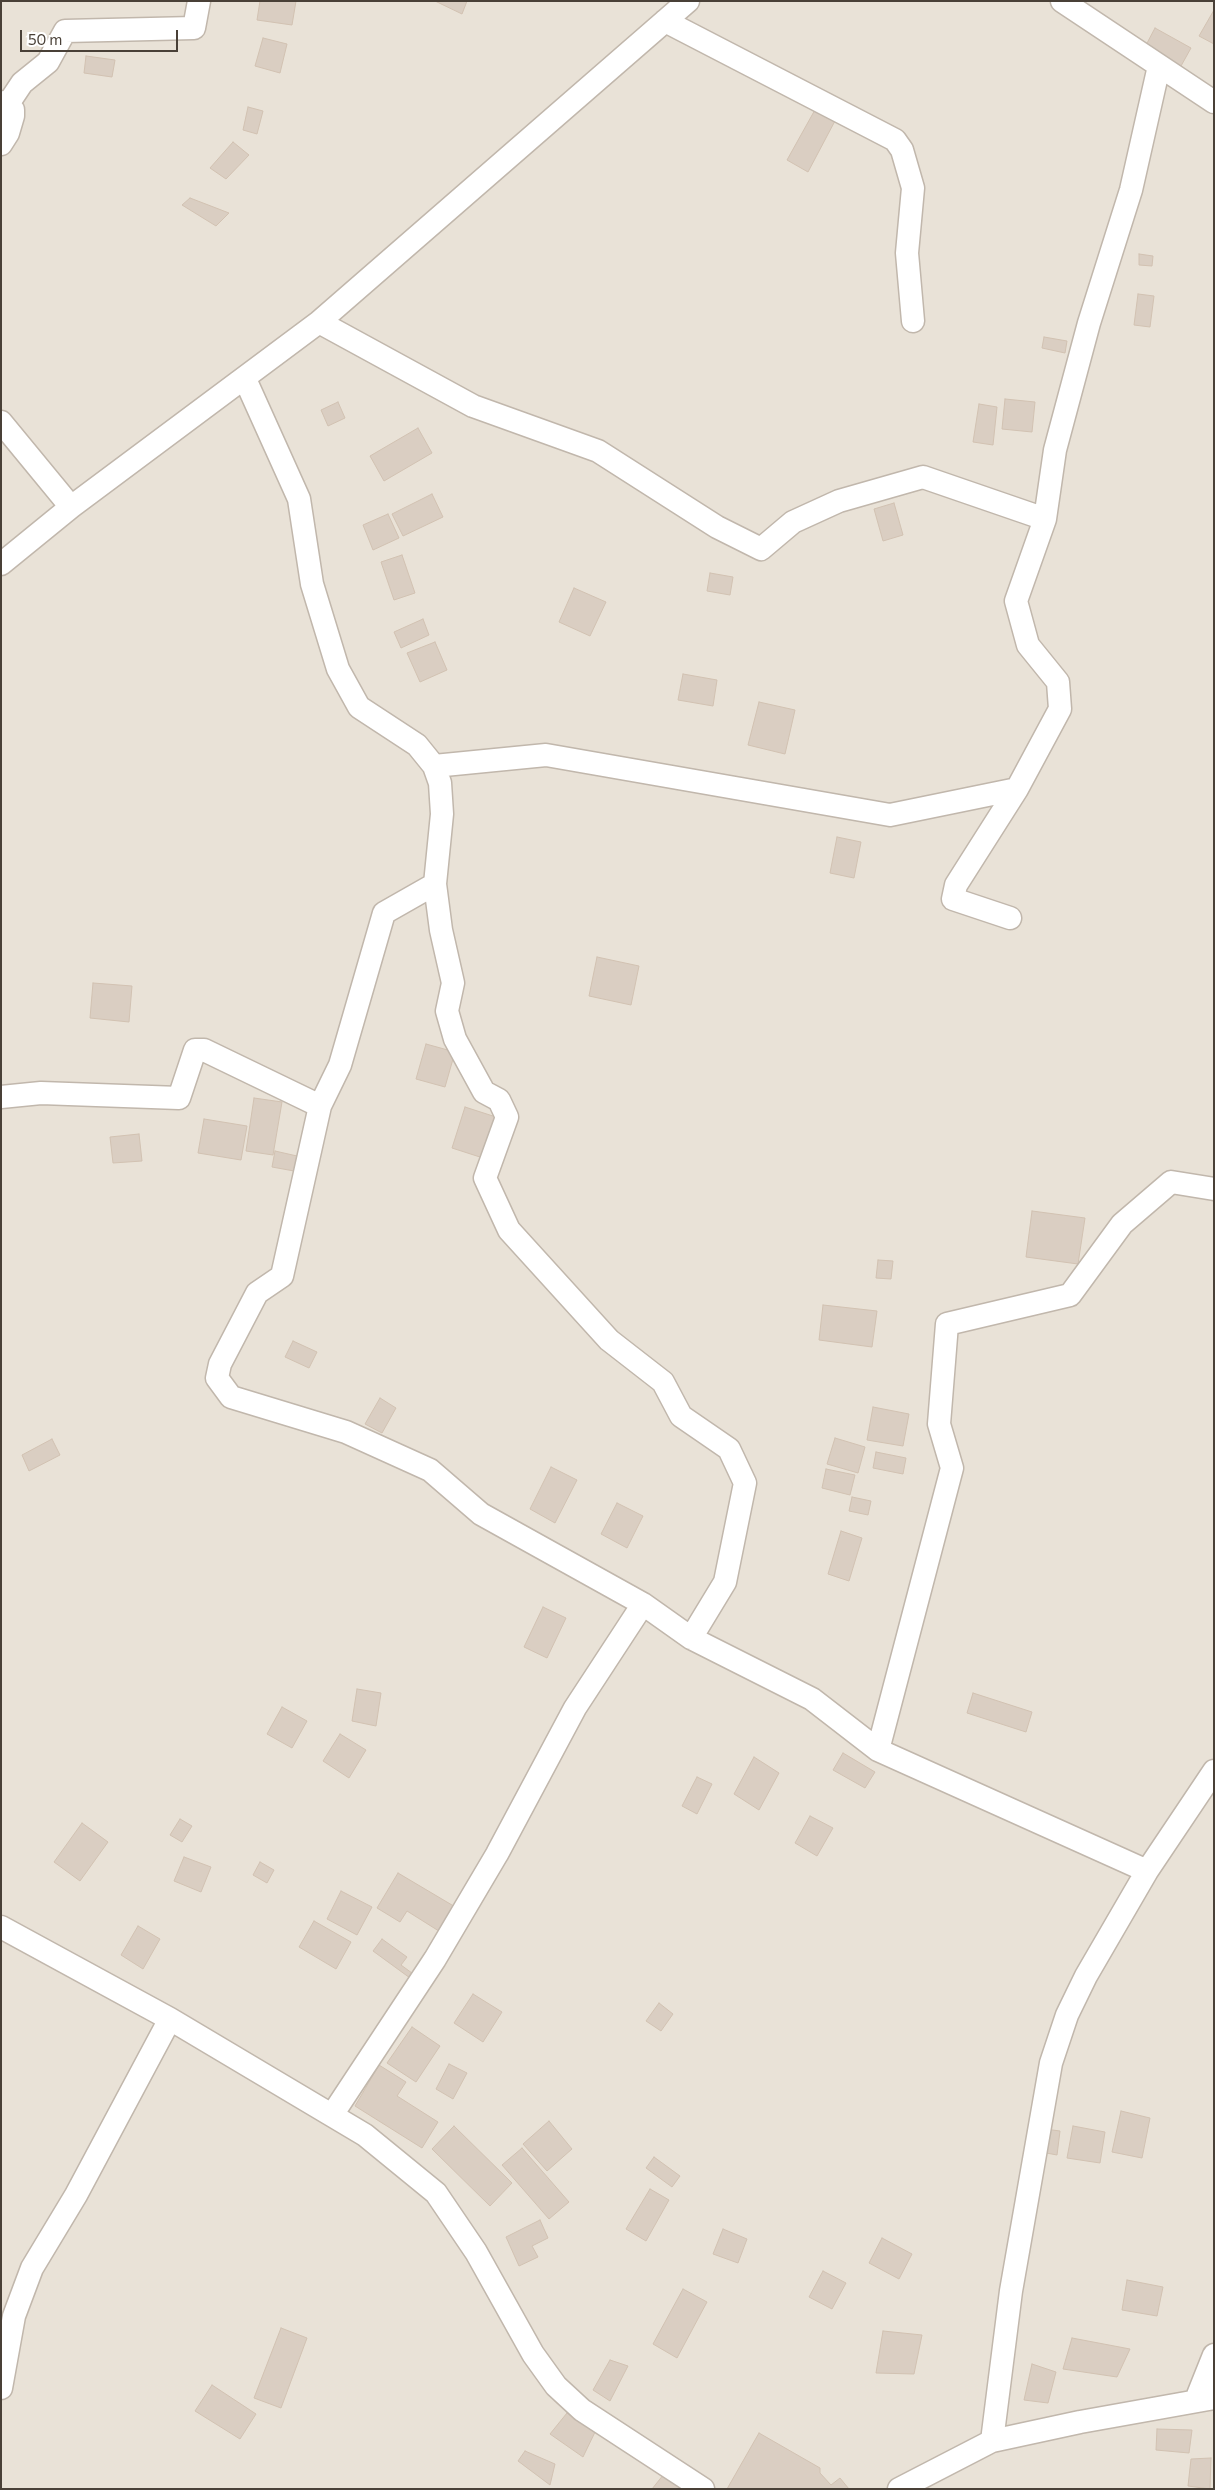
<!DOCTYPE html>
<style>
body{margin:0}
#map{position:relative;width:1215px;height:2490px;overflow:hidden;background:#f5f0ea;font-family:Commissioner,sans-serif}
canvas{display:block}
.frame{position:absolute;inset:0;border:2px solid #494037;pointer-events:none}
.scale{position:absolute;left:20px;top:30px;width:158px;height:22px;box-sizing:border-box;border:2px solid #494037;border-top:0;padding-left:6px;font-size:15px;line-height:18px;white-space:nowrap;color:#494037;-webkit-text-stroke:4px #fff;paint-order:stroke}
</style>
<div id="map">
<canvas width="1215" height="2490"></canvas>
<div class="frame"></div>
<div class="scale">50 m</div>
</div>
<script>
const context = document.querySelector('canvas').getContext('2d');
context.lineJoin = 'round';
function fillPath(path, color) {
  context.fillStyle = color;
  context.fill(path, 'evenodd');
}
function shape(rows) {
  const path = new Path2D();
  for (const r of rows) {
    path.moveTo(r[0], r[1]);
    for (let i = 2; i < r.length; i += 2) path.lineTo(r[i], r[i + 1]);
  }
  return path;
}
function strokePath(path, color, width, dash) {
  context.strokeStyle = color;
  context.lineWidth = width;
  context.lineCap = dash ? 'butt' : 'round';
  context.setLineDash(dash || []);
  context.stroke(path);
}
fillPath(shape([
 [1,1,1214,1,1214,2489,1,2489]
]), '#e9e2d7');
const building = shape([
 [260,1,296,1,292,25,257,20,260,1],
 [435,1,467,1,462,14,435,1],
 [1214,10,1214,44,1199,36,1214,10],
 [1155,28,1191,48,1181,66,1145,47,1155,28],
 [263,38,287,44,280,73,255,66,263,38],
 [86,56,115,60,112,77,84,73,86,56],
 [248,107,263,111,257,134,243,130,248,107],
 [816,108,836,119,808,172,787,160,816,108],
 [233,142,249,155,226,179,210,168,233,142],
 [190,198,229,213,216,226,182,205,190,198],
 [1139,254,1153,256,1152,266,1139,265,1139,254],
 [1138,294,1154,296,1150,327,1134,325,1138,294],
 [1044,337,1067,341,1065,353,1042,348,1044,337],
 [1005,399,1035,402,1032,432,1002,429,1005,399],
 [338,402,345,418,328,426,321,410,338,402],
 [979,404,997,407,993,445,973,442,979,404],
 [418,428,432,453,384,481,370,456,418,428],
 [432,494,443,517,403,536,392,514,432,494],
 [894,503,903,535,883,541,874,509,894,503],
 [388,514,399,538,373,550,363,525,388,514],
 [402,555,415,593,394,600,381,562,402,555],
 [710,573,733,577,730,595,707,591,710,573],
 [574,588,606,602,590,636,559,622,574,588],
 [423,619,429,635,401,648,394,632,423,619],
 [435,642,447,670,420,682,407,653,435,642],
 [683,674,717,680,713,706,678,700,683,674],
 [759,702,795,710,785,754,748,745,759,702],
 [837,837,861,842,854,878,830,873,837,837],
 [597,957,639,966,631,1005,589,996,597,957],
 [93,983,132,986,129,1022,90,1018,93,983],
 [426,1044,455,1052,445,1087,416,1079,426,1044],
 [254,1098,282,1102,273,1155,246,1151,254,1098],
 [465,1107,496,1117,483,1158,452,1148,465,1107],
 [204,1119,247,1126,241,1160,198,1153,204,1119],
 [139,1134,142,1161,113,1163,110,1137,139,1134],
 [275,1151,297,1156,294,1171,272,1167,275,1151],
 [1032,1211,1085,1218,1078,1264,1026,1257,1032,1211],
 [878,1260,893,1261,891,1279,876,1278,878,1260],
 [823,1305,877,1311,872,1347,819,1340,823,1305],
 [293,1341,317,1352,309,1368,285,1357,293,1341],
 [380,1398,396,1408,382,1433,365,1424,380,1398],
 [873,1407,909,1414,903,1446,867,1440,873,1407],
 [835,1438,865,1447,858,1473,827,1464,835,1438],
 [52,1439,60,1455,29,1471,22,1455,52,1439],
 [876,1452,906,1458,903,1474,873,1468,876,1452],
 [551,1467,577,1480,555,1523,530,1509,551,1467],
 [826,1469,855,1475,850,1495,822,1488,826,1469],
 [852,1497,871,1501,868,1515,849,1511,852,1497],
 [617,1503,643,1516,627,1548,601,1534,617,1503],
 [841,1531,862,1538,849,1581,828,1574,841,1531],
 [543,1607,566,1618,547,1658,524,1647,543,1607],
 [357,1689,381,1693,376,1726,352,1721,357,1689],
 [973,1693,1032,1712,1026,1732,967,1713,973,1693],
 [282,1707,307,1721,292,1748,267,1734,282,1707],
 [340,1734,366,1750,349,1778,323,1761,340,1734],
 [843,1753,875,1772,865,1788,833,1770,843,1753],
 [754,1757,779,1773,759,1810,734,1794,754,1757],
 [697,1777,712,1784,697,1814,682,1806,697,1777],
 [810,1816,833,1828,817,1856,795,1843,810,1816],
 [180,1819,192,1826,182,1842,170,1835,180,1819],
 [82,1823,108,1842,80,1881,54,1862,82,1823],
 [184,1857,211,1867,201,1892,174,1881,184,1857],
 [260,1862,274,1870,267,1883,253,1875,260,1862],
 [398,1873,457,1908,442,1933,407,1911,400,1922,377,1908,398,1873],
 [341,1891,372,1907,357,1935,327,1919,341,1891],
 [314,1921,351,1942,336,1969,299,1947,314,1921],
 [138,1926,160,1939,143,1969,121,1955,138,1926],
 [382,1939,407,1957,401,1965,416,1976,410,1978,373,1951,382,1939],
 [473,1994,502,2012,483,2042,454,2023,473,1994],
 [659,2003,673,2014,661,2031,646,2021,659,2003],
 [412,2027,440,2046,416,2082,387,2063,412,2027],
 [449,2064,467,2073,453,2099,436,2089,449,2064],
 [379,2065,406,2082,397,2096,438,2122,422,2148,355,2106,379,2065],
 [1121,2111,1150,2118,1142,2158,1112,2152,1121,2111],
 [549,2121,572,2149,547,2171,523,2144,549,2121],
 [454,2126,512,2183,490,2206,432,2149,454,2126],
 [1073,2126,1105,2132,1100,2163,1067,2158,1073,2126],
 [1045,2129,1060,2131,1057,2155,1041,2152,1045,2129],
 [522,2148,569,2202,549,2219,502,2165,522,2148],
 [654,2157,680,2176,672,2187,646,2168,654,2157],
 [650,2189,669,2200,646,2241,626,2229,650,2189],
 [540,2220,548,2238,532,2246,538,2257,519,2266,506,2237,540,2220],
 [723,2229,747,2239,738,2263,713,2254,723,2229],
 [882,2238,912,2254,899,2279,869,2263,882,2238],
 [823,2271,846,2283,832,2309,809,2297,823,2271],
 [1127,2280,1163,2287,1157,2316,1122,2310,1127,2280],
 [683,2289,707,2302,677,2358,653,2344,683,2289],
 [281,2328,307,2338,281,2408,254,2398,281,2328],
 [883,2331,922,2335,914,2374,876,2373,883,2331],
 [1072,2338,1130,2349,1117,2377,1063,2369,1072,2338],
 [610,2360,628,2366,610,2401,593,2390,610,2360],
 [1032,2364,1056,2372,1048,2403,1024,2400,1032,2364],
 [212,2385,256,2414,240,2439,195,2411,212,2385],
 [567,2413,596,2430,583,2457,550,2434,567,2413],
 [1157,2429,1192,2430,1189,2453,1156,2450,1157,2429],
 [759,2433,820,2468,820,2473,831,2485,840,2478,849,2489,727,2489,759,2433],
 [525,2451,555,2464,550,2485,518,2461,525,2451],
 [1211,2458,1210,2489,1188,2486,1191,2459,1211,2458],
 [664,2474,687,2489,652,2489,664,2474]
]);
fillPath(building, '#dacec2');
strokePath(building, '#d2c2b2', 1);
const street = shape([
 [1062,1,1214,102],
 [665,21,895,140,902,150,913,188,907,253,913,321],
 [1,102,13,110,13,116,8,133,1,144],
 [8,104,22,83,48,62,65,31,194,28,199,1],
 [319,322,473,406,598,451,717,527,761,549,793,522,839,501,923,477,1045,519,1055,450,1089,323,1131,190,1159,66],
 [245,379,299,499,312,584,338,669,359,707,417,745,434,766,440,783,442,814,435,884,384,913,340,1065,320,1106,282,1276,257,1293,220,1364,217,1378,231,1397,346,1432,430,1470,481,1514,643,1604,691,1638,812,1699,878,1750,1147,1871],
 [1,422,71,507],
 [1,564,71,507,319,322,688,1],
 [434,766,546,755,890,815,1017,789],
 [435,884,441,930,453,983,447,1011,455,1039,484,1092,499,1100,507,1117,485,1178,509,1230,609,1340,663,1382,681,1416,729,1449,745,1483,725,1582,691,1638],
 [1010,918,953,899,956,885,1017,789,1060,709,1058,682,1028,645,1016,601,1045,519],
 [1,1097,41,1093,179,1098,195,1050,204,1050,320,1106],
 [878,1750,952,1468,939,1424,947,1324,1070,1295,1122,1224,1171,1182,1214,1189],
 [1,1927,170,2019,365,2135,436,2193,476,2252,533,2354,556,2386,582,2410,703,2489],
 [332,2115,435,1959,497,1854,575,1708,643,1604],
 [1,2388,14,2316,32,2268,76,2195,170,2019],
 [1196,2400,1214,2355],
 [992,2441,1011,2291,1051,2063,1067,2015,1086,1976,1147,1871,1214,1771],
 [899,2489,992,2441,1080,2422,1214,2398]
]);
strokePath(street, '#c1b7ac', 25);
strokePath(street, '#fff', 22);
</script>
